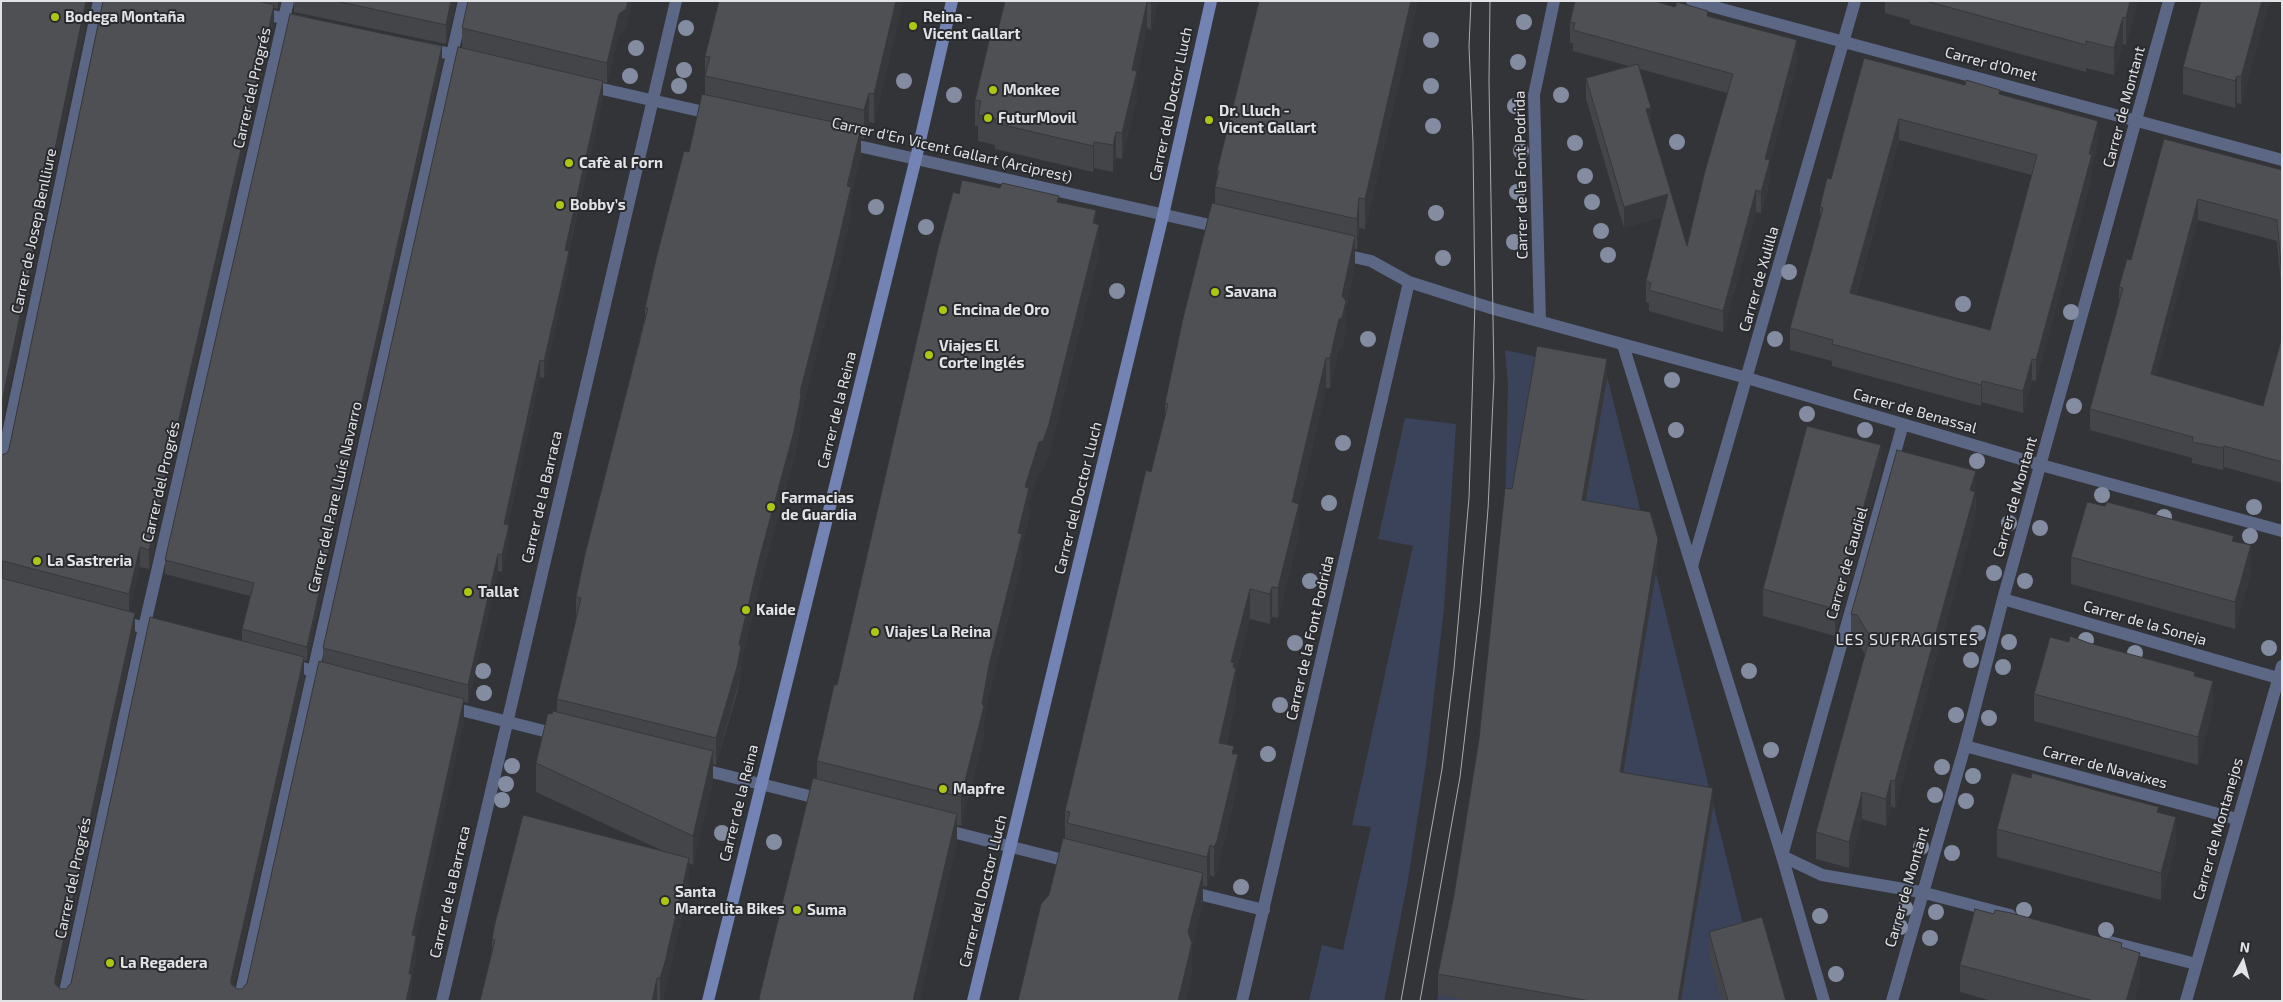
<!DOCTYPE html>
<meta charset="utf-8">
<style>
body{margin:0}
#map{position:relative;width:2283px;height:1002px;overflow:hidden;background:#323438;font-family:"Exo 2",sans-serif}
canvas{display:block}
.frame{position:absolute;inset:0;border:2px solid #e2e3e5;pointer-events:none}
.north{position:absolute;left:2218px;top:937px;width:50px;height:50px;-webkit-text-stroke:4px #282a2e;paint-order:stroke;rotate:7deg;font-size:14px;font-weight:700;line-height:20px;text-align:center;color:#e2e3e5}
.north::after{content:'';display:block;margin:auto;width:18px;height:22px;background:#e2e3e5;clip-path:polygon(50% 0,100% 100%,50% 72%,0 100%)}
</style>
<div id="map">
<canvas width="2283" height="1002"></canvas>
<div class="frame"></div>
<div class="north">N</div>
</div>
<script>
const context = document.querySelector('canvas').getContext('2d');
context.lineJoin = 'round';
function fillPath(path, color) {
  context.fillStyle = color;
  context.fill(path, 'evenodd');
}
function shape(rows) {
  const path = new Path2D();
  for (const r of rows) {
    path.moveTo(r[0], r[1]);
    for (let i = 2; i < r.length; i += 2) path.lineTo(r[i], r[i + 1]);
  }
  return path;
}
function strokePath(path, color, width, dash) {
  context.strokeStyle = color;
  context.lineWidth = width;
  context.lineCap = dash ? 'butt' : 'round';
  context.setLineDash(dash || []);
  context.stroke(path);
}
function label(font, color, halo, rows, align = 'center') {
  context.font = font + ' "Exo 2",sans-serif';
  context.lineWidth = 4;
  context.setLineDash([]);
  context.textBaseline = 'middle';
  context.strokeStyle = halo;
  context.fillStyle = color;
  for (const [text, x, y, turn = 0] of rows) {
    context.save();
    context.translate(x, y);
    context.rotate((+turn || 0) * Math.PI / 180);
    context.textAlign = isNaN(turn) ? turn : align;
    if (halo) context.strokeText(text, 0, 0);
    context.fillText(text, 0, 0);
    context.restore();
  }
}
fillPath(shape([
 [1505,350,1606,372,1762,1001,1437,1001,1479,760,1505,513,1508,385],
 [1405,418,1456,424,1444,608,1426,764,1408,880,1384,1001,1309,1001,1322,945,1343,950,1371,827,1352,825,1413,546,1378,539]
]), '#3b435b');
strokePath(shape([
 [1692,1,2282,160],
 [259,13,306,23],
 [425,48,472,59],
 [589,86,713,114],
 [845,143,1223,228],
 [1340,254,1371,261,1409,282,1494,309,1747,378,2041,465,2282,531],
 [1540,321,1534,95,1554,1],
 [1623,345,1782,856,1824,1001],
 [1903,424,1782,856,1822,875,1921,892,2010,915],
 [1,467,99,1],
 [1692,566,1855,1],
 [2003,599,2278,678],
 [120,621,163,633],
 [287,664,333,676],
 [449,707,560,735],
 [1965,746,2237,819],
 [696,768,825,800],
 [941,829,1075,863],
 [1186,891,1264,910],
 [2106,941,2196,964],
 [63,1001,144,628,288,1],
 [239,1001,464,1],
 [442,1001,676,1],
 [1242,1001,1409,282],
 [1892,1001,1965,746,2003,599,2169,1],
 [2186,1001,2282,666]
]), '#5c6786', 12);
strokePath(shape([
 [708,1001,916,158,952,1],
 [973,1001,1163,215,1211,1]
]), '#7283b4', 12);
strokePath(shape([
 [1401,1001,1442,769,1454,669,1469,498,1475,303,1473,143,1469,46,1471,1],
 [1420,1001,1460,777,1480,607,1488,509,1494,378,1489,81,1490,1]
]), '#aaabae', 1);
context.fillStyle = '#848ca1';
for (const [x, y] of [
 [1524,22],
 [686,28],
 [1431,40],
 [636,48],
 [1518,62],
 [684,70],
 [630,76],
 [904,81],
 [679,86],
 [1431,86],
 [954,95],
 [1561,95],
 [1515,106],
 [1433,126],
 [1677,142],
 [1575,143],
 [1521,151],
 [1585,176],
 [1517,192],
 [1592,202],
 [876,207],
 [1436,213],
 [926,227],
 [1601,231],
 [1514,242],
 [1608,255],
 [1443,258],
 [1789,272],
 [1117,291],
 [1963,304],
 [2071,312],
 [1368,339],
 [1775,339],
 [1672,380],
 [2074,406],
 [1807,414],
 [1676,430],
 [1865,430],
 [1343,443],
 [1977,461],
 [2102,495],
 [1329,503],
 [2254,507],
 [2164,517],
 [2009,523],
 [2040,528],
 [2250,536],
 [1994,573],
 [1310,581],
 [2025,581],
 [1978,633],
 [2086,640],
 [2009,642],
 [1295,643],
 [2269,648],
 [2135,653],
 [1971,660],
 [2003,667],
 [483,671],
 [1749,671],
 [484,693],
 [1280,705],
 [1956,715],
 [1989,718],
 [1771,750],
 [1268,754],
 [512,766],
 [1942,767],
 [1973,776],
 [506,784],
 [1935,795],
 [502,800],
 [1966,801],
 [722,833],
 [774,842],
 [1921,847],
 [1952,853],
 [1241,887],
 [1905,908],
 [2024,910],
 [1936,912],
 [1820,916],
 [1900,927],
 [2106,930],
 [1930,938],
 [1836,974]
]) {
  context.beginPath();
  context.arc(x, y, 8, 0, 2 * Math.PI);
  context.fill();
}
fillPath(shape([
 [103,1,280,1,278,9,274,8,274,24,149,569,140,567,129,612,135,633,58,986,61,989,66,989,71,983,242,641,242,629,250,596,165,574,165,560,442,60,307,661,304,660,304,677,234,986,237,989,242,989,247,983,323,662,323,648,462,48,462,28,626,29,619,34,607,83,603,82,603,98,569,251,569,268,544,378,540,377,508,524,509,542,502,572,498,571,468,703,464,702,464,719,416,936,416,956,412,982,412,994,1,1001,1,455,7,453,9,449],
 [294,1,456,1,446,44,294,12],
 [719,1,903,1,874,123,869,122,864,139,861,138,861,155,851,195,851,214,833,290,801,413,801,423,794,458,759,587,741,663,741,674,737,693,716,765,713,764,713,781,693,865,689,863,689,886,665,990,662,1001,480,1001,492,950,492,939,663,851,536,792,536,763,552,714,557,712,557,699,576,618,576,597,645,316,645,308,689,152,705,95,705,56],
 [1005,1,1158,1,1151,30,1147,28,1137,75,1137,97,1122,159,1116,158,1113,172,1094,168,1093,172,995,149,995,145,978,141,978,126,975,126,975,100,996,38],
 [1259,1,1418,1,1365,229,1359,228,1357,249,1355,249,1355,266,1346,307,1346,331,1342,348,1339,349,1330,388,1326,388,1299,504,1299,534,1278,618,1272,617,1270,624,1250,619,1236,672,1236,698,1226,744,1234,754,1238,784,1217,871,1214,877,1210,875,1207,887,1203,886,1203,903,1192,946,1192,974,1186,1001,1018,1001,1049,895,1065,838,1065,811,1151,472,1165,415,1165,403,1215,204,1215,187,1217,179,1217,171],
 [1885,1,2138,1,2126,45,2123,44,2114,75,2086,68,2086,72,1910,24,1910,20,1885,13],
 [2270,1,2241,104,2237,103,2235,108,2183,94,2183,67],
 [1708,16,1797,62,1770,162,1770,181,1761,213,1756,212,1723,332,1649,311,1649,303,1646,302,1646,281,1662,217,1624,228,1586,99,1586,78,1629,66,1573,51,1573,43,1570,43,1570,22],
 [1640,69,1727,93,1687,246,1651,126],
 [1864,58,2000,95,2098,143,2092,165,2092,176,2056,308,2036,381,2032,380,2023,413,1982,402,1981,406,1832,366,1832,361,1790,350,1790,328,1820,220,1820,207,1831,179],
 [1899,140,2032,175,1990,330,1856,295],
 [2164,139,2282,170,2282,296,2277,241,2198,220,2156,376,2263,406,2282,337,2282,483,2224,467,2223,470,2192,463,2192,458,2090,430,2090,409,2119,304,2119,287,2131,260],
 [959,194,1059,202,1096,224,1099,254,1049,453,1043,470,1039,471,1029,502,1029,517,1022,545,1022,563,989,694,984,724,984,735,961,826,957,825,957,842,919,1001,759,1001,817,779,817,761,837,685],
 [1607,380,1586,501,1658,560,1623,772,1713,809,1681,1001,1471,1001,1438,995,1438,974,1454,895,1479,739,1512,489],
 [1881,472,1835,636,1763,616,1763,589],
 [1976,498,1975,518,1895,808,1891,806,1886,826,1862,819,1849,868,1816,859,1816,832,1865,654,1857,642,1851,640,1851,614],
 [2234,541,2251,573,2235,629,2071,584,2071,557],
 [2069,642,2089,643,2195,676,2213,708,2198,765,2034,721,2034,694],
 [2159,812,2176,844,2161,900,1997,857,1997,829],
 [1709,932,1786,1001,1722,1001,1709,954],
 [2122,947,2140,980,2134,1001,1992,1001,1960,992,1960,965]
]), '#434548');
fillPath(shape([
 [86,1,91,1,1,426,1,406],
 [278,1,280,1,278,9],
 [451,1,456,1,446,44,446,25],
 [628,1,632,1,626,29,619,34,607,83,607,63,619,14],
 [896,1,903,1,874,123,874,94],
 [1151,1,1158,1,1151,30],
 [1411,1,1418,1,1365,229,1365,199],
 [2130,1,2138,1,2126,45,2126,18],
 [2262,1,2270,1,2241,104,2241,77],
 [1147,2,1147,28,1137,75,1137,97,1122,159,1122,133,1132,70],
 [274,5,274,24,149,569,149,550],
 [2123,17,2123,44,2114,75,2114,48],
 [1797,40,1797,62,1770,162,1770,181,1761,213,1761,192,1765,159],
 [442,46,442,60,307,661,307,647],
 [2237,76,2237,103,2235,108,2235,81],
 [603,81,603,98,565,267,565,250],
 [869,93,869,122,864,139,864,110],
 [1651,108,1651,129,1646,109],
 [1899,119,1899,140,1850,315,1850,293],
 [2098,121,2098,143,2092,165,2092,176,2036,381,2036,360],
 [861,128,861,155,851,195,851,214,833,290,801,413,801,423,794,458,759,587,741,663,741,674,716,765,716,738,800,392],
 [1116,132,1116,158,1113,172,1113,145],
 [1094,142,1094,168,1093,172,1093,146],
 [1756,190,1756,212,1723,332,1723,311],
 [1668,194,1668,215,1624,228,1624,207],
 [1359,198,1359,228,1357,249,1357,219],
 [2198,199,2198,220,2151,396,2151,374],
 [1096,210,1096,236,1099,225,1099,254,1049,453,1043,470,1039,471,1029,502,1029,517,1022,545,1022,563,989,694,984,724,984,735,961,826,961,797,1018,533,1025,487],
 [1355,236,1355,266,1346,307,1346,331,1342,348,1339,349,1330,388,1330,358,1342,296],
 [569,251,569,268,544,378,544,361],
 [1326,358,1326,388,1299,504,1299,534,1278,618,1278,588,1292,502],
 [1607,359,1607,380,1582,521,1582,500],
 [2032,359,2032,380,2023,413,2023,391],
 [540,360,540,377,504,541,504,524],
 [1982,381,1982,402,1981,406,1981,385],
 [1881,445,1881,472,1835,636,1835,609],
 [2224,446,2224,467,2223,470,2223,448],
 [1976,471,1975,518,1895,808,1895,781],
 [509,525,509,542,502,572,502,555],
 [1658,539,1658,560,1620,793,1620,772],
 [2251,545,2251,573,2235,629,2235,602],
 [140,547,140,567,129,614,129,594],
 [498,554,498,571,468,703,468,685],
 [3,561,3,581,1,582,1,562],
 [1272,587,1272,617,1270,624,1270,594],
 [1250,589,1250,619,1236,672,1236,698,1219,773,1219,743,1231,662],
 [135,613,135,633,55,999,55,979],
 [304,657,304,677,231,999,231,979],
 [2213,681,2213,708,2198,765,2198,737],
 [464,699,464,719,416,937,416,956,412,982,412,994,410,1001,406,1001,412,935],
 [1234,746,1234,771,1238,754,1238,784,1217,871,1214,877,1214,847],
 [713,751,713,781,693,865,693,836],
 [1891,780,1891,806,1886,826,1886,799],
 [1713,788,1713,809,1681,1001,1678,1001],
 [1862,792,1862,819,1849,868,1849,842],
 [957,814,957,842,919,1001,913,1001],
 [2176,817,2176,844,2161,900,2161,873],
 [1210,845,1210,875,1207,887,1207,857],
 [689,858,689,886,665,990,662,1001,660,1001,660,978],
 [1203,873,1203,903,1192,946,1192,974,1186,1001,1178,1001,1188,932],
 [2140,953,2140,980,2134,1001,2126,1001],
 [657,978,657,1001,652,1001]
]), '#37383b');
const building = shape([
 [1,1,86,1,1,406,1,1],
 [103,1,258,1,274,5,149,550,140,547,129,594,3,561,1,562,1,455,7,453,9,449,103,1],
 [336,1,451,1,446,25,336,1],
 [468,1,628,1,626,9,619,14,607,63,462,28,468,1],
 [719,1,896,1,874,94,869,93,864,110,705,76,710,57,705,56,719,1],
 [1005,1,1151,1,1151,3,1147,2,1132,70,1137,71,1122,133,1116,132,1113,145,1094,142,1093,146,995,123,996,119,978,115,981,101,975,100,990,37,996,38,1005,1],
 [1259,1,1411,1,1365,199,1359,198,1357,219,1215,187,1219,171,1217,171,1259,1],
 [1575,1,1654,1,1675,7,1677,2,1708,11,1707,16,1797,40,1765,159,1770,160,1761,192,1756,190,1723,311,1649,290,1651,283,1646,281,1668,194,1624,207,1586,78,1638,64,1651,108,1646,109,1687,246,1705,171,1733,74,1573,30,1575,23,1570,22,1575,1],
 [1926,1,2130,1,2126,18,2123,17,2114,48,2086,41,2086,45,1926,1],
 [2201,1,2262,1,2241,77,2237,76,2235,81,2183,67,2201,1],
 [290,14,442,46,307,647,242,629,254,583,165,560,290,14],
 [458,47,603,81,565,250,569,251,564,274,544,361,540,360,504,524,509,525,502,555,498,554,468,685,323,648,458,47],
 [1864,58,1965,85,1966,80,2000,90,1999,94,2098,121,2089,154,2092,154,2056,287,2036,360,2032,359,2023,391,1982,381,1981,385,1832,344,1833,340,1790,328,1823,208,1820,207,1827,178,1831,179,1864,58],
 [1899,119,2037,155,1990,330,1850,293,1899,119],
 [702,94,861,128,847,186,851,187,833,264,800,392,801,396,794,431,759,560,739,644,741,647,737,667,716,738,557,699,581,598,576,597,585,554,648,308,645,308,656,259,684,151,689,152,702,94],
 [2164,139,2282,170,2282,275,2277,220,2198,199,2151,374,2263,406,2282,337,2282,462,2224,446,2223,448,2192,442,2193,437,2090,409,2123,288,2119,287,2127,259,2131,260,2164,139],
 [962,180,1000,188,1002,183,1059,196,1057,202,1096,210,1093,223,1099,225,1049,424,1043,441,1039,442,1025,487,1029,488,1018,533,1022,534,989,665,982,704,984,706,961,797,817,761,834,685,837,685,938,248,953,192,959,194,962,180],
 [1212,203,1355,236,1342,296,1346,301,1342,318,1339,319,1330,358,1326,358,1292,502,1299,504,1278,588,1272,587,1270,594,1250,589,1231,662,1234,663,1233,667,1236,668,1219,743,1234,746,1232,754,1238,754,1217,841,1214,847,1210,845,1207,857,1067,823,1070,812,1065,811,1146,470,1151,472,1168,404,1165,403,1183,318,1212,203],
 [1537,346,1607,359,1582,500,1650,512,1658,539,1620,772,1713,788,1678,1001,1590,1001,1438,974,1454,895,1479,739,1505,488,1512,489,1537,346],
 [1807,426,1881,445,1835,609,1763,589,1807,426],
 [1897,450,1976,471,1970,490,1975,492,1895,781,1891,780,1886,799,1862,792,1849,842,1816,832,1870,636,1857,615,1851,614,1897,450],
 [2087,502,2105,506,2107,502,2234,536,2232,541,2251,545,2235,602,2071,557,2087,502],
 [1,578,135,613,55,979,55,984,61,989,66,989,71,983,150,617,304,657,231,979,231,984,237,989,242,989,247,983,319,661,464,699,412,935,416,936,409,974,412,974,406,1001,1,1001,1,578],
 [2070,636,2089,643,2195,672,2194,676,2213,681,2198,737,2034,694,2050,637,2069,642,2070,636],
 [553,711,713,751,693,836,536,763,548,713,552,714,553,711],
 [2012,773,2031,778,2032,773,2106,793,2159,807,2157,812,2176,817,2161,873,1997,829,2012,773],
 [813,778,957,814,913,1001,760,1001,759,998,813,778],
 [523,815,689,858,665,962,660,978,657,978,652,1001,480,1001,495,940,492,939,495,923,523,815],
 [1063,838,1203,873,1188,932,1192,943,1178,1001,1018,1001,1041,904,1049,895,1063,838],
 [1975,909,1994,914,1995,910,2011,913,2122,943,2121,947,2140,953,2126,1001,2094,1001,1960,965,1975,909],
 [1762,917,1786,1001,1728,1001,1709,932,1762,917]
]);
fillPath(building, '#4e5054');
strokePath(building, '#37383b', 1);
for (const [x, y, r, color] of [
 [55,17,5,"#acc613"],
 [913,26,5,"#acc613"],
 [993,90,5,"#acc613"],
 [988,118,5,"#acc613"],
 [1209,120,5,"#acc613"],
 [569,163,5,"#acc613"],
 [560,205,5,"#acc613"],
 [1215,292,5,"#acc613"],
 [943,310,5,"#acc613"],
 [929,355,5,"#acc613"],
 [771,507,5,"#acc613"],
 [37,561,5,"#acc613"],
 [468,592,5,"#acc613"],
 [746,610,5,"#acc613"],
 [875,632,5,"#acc613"],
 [943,789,5,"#acc613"],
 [665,901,5,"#acc613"],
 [797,910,5,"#acc613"],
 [110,963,5,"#acc613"]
]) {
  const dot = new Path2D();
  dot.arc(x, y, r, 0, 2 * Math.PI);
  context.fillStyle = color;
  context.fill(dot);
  strokePath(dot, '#282a2e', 2);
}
label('bold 15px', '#e2e3e5', '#282a2e', [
 ["Bodega Montaña",65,17],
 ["Reina -",923,17],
 ["Vicent Gallart",923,34],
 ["Monkee",1003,90],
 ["Dr. Lluch -",1219,111],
 ["Vicent Gallart",1219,128],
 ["FuturMovil",998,118],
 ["Cafè al Forn",579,163],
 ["Bobby’s",570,205],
 ["Savana",1225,292],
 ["Encina de Oro",953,310],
 ["Viajes El",939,346],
 ["Corte Inglés",939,363],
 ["Farmacias",781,498],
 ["de Guardia",781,515],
 ["La Sastreria",47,561],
 ["Tallat",478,592],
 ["Kaide",756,610],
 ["Viajes La Reina",885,632],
 ["Mapfre",953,789],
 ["Santa",675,892],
 ["Marcelita Bikes",675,909],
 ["Suma",807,910],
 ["La Regadera",120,963]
], 'left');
label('15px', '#e2e3e5', '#282a2e', [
 ["Carrer d'Omet",1991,64,15],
 ["Carrer del Progrés",252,88,-77],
 ["Carrer del Doctor Lluch",1171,104,-78],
 ["Carrer de Montant",2124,107,-75],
 ["Carrer d'En Vicent Gallart (Arciprest)",952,150,13],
 ["Carrer de la Font Podrida",1521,175,-91],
 ["Carrer de Josep Benlliure",34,231,-78],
 ["Carrer de Xulilla",1759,279,-74],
 ["Carrer de la Reina",837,410,-76],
 ["Carrer de Benassal",1915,411,16],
 ["Carrer del Progrés",161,482,-77],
 ["Carrer del Pare Lluís Navarro",335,497,-77],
 ["Carrer de la Barraca",542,497,-77],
 ["Carrer de Montant",2015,497,-74],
 ["Carrer del Doctor Lluch",1078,498,-76],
 ["Carrer de Caudiel",1847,563,-74],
 ["Carrer de la Soneja",2145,623,16],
 ["Carrer de la Font Podrida",1310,638,-77],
 ["Carrer de Navaixes",2105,767,15],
 ["Carrer de la Reina",739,803,-76],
 ["Carrer de Montanejos",2218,829,-74],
 ["Carrer del Progrés",73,878,-78],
 ["Carrer de Montant",1907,887,-74],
 ["Carrer del Doctor Lluch",983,891,-76],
 ["Carrer de la Barraca",450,892,-77]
]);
context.letterSpacing = '1px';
label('16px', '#e2e3e5', '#282a2e', [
 ["LES SUFRAGISTES",1907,640]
]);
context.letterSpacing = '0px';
</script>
